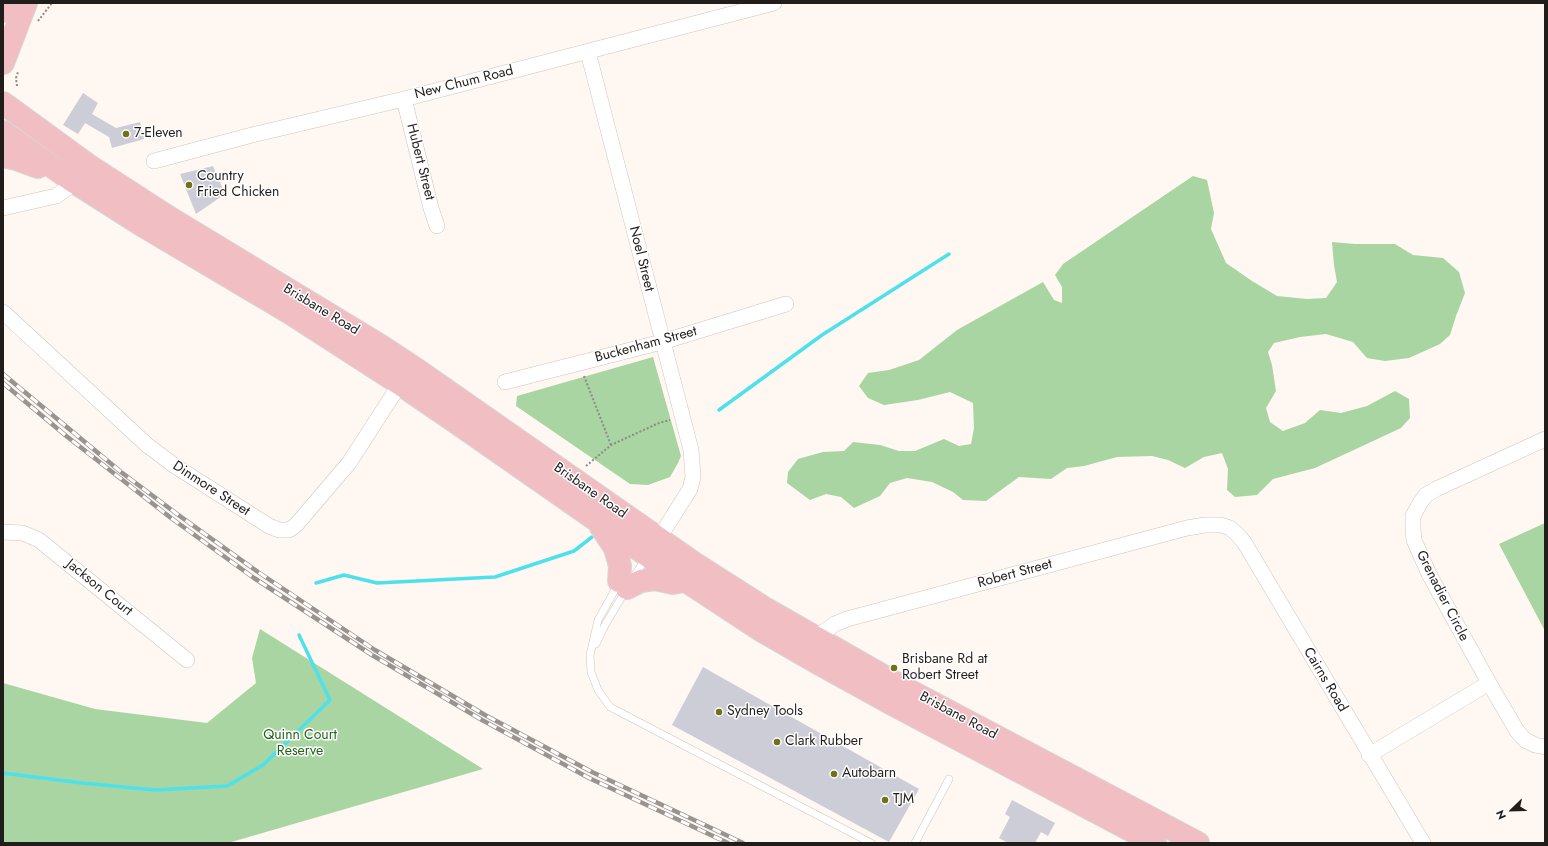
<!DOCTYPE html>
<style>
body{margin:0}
#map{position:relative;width:1548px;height:846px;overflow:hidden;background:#fff7f1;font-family:Jost,sans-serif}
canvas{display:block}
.frame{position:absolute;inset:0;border:4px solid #201d1a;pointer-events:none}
.north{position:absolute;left:1492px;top:790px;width:40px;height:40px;-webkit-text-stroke:3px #fff;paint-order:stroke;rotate:247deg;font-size:11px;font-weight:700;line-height:16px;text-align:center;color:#201d1a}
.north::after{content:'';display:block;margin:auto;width:14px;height:18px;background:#201d1a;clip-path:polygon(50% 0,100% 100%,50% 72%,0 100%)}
</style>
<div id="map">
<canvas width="1548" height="846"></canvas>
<div class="frame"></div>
<div class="north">N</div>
</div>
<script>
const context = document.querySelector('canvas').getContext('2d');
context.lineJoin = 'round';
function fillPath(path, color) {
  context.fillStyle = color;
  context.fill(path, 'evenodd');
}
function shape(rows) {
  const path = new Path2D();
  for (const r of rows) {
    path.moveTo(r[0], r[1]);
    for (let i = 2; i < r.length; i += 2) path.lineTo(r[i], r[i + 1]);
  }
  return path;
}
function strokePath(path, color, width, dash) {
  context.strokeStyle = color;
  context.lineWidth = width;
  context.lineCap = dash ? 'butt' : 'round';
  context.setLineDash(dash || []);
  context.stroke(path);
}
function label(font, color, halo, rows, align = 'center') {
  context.font = font + ' Jost,sans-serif';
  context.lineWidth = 3;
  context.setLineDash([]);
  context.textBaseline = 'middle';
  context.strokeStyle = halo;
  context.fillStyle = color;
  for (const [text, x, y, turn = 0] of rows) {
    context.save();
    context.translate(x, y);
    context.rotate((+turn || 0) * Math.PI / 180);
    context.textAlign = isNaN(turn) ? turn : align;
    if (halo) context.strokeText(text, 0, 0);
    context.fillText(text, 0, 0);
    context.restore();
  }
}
fillPath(shape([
 [1193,176,1207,180,1214,213,1211,229,1226,263,1252,281,1277,296,1307,299,1326,298,1337,282,1334,265,1332,242,1355,244,1395,244,1413,255,1443,258,1459,272,1465,293,1456,316,1450,335,1440,344,1409,358,1385,361,1367,358,1353,342,1326,334,1300,337,1274,343,1268,352,1272,365,1276,391,1266,408,1270,422,1283,431,1305,423,1320,410,1341,413,1367,406,1395,391,1409,399,1410,418,1401,428,1315,468,1273,479,1257,495,1235,497,1227,490,1228,469,1222,453,1204,457,1185,468,1168,460,1152,456,1117,457,1084,466,1067,468,1051,479,1019,477,986,501,963,500,953,492,932,482,907,478,890,483,880,496,854,508,841,497,826,494,810,500,787,483,788,472,798,459,823,452,844,451,853,442,880,445,899,451,915,451,944,439,959,446,971,444,974,428,973,403,950,392,918,400,884,405,868,398,859,386,868,373,889,370,919,360,957,330,1043,282,1054,300,1062,303,1062,287,1055,275,1063,264],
 [653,357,681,456,678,463,670,477,648,485,630,484,516,406,517,396],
 [1545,523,1545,631,1499,544],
 [260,629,483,769,228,843,3,843,3,683,95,709,207,723,256,683,252,658]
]), '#a8d5a2');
strokePath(shape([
 [719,410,822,335,949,254],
 [316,583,344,575,377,583,495,577,574,551,592,537],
 [3,773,82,783,155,790,227,786,263,765,330,700,299,635]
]), '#4de1eb', 3.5);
fillPath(shape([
 [83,93,98,103,92,114,116,128,140,122,144,139,112,148,109,137,85,123,78,134,63,125],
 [213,166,225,194,196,214,180,174],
 [703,667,919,789,889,842,672,725],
 [1012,800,1055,823,1048,836,1041,832,1035,843,1008,843,999,838,1010,817,1005,814]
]), '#cdcdd7');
const service = shape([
 [633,578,646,558],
 [619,583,598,620,590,655,591,672,598,690,610,707,871,843],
 [596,644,605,625,626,590],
 [915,843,949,779]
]);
const minor = shape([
 [588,52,691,450,693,477,690,489,654,546],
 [404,99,431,208,437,226],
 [154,161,252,135,404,99,774,3],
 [3,208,56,196,75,183],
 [3,312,147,445,175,466,269,526,279,530,289,530,296,525,349,463,400,384],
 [505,382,662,342,786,304],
 [1545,439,1436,489,1426,495,1420,503,1413,516,1413,529,1414,540,1429,574,1489,683,1517,731,1525,740,1535,745,1545,747],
 [3,532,23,533,39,540,187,660],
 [815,638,835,624,847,619,1187,528,1205,525,1221,525,1230,528,1237,534,1244,542,1423,843],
 [1369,755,1489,683]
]);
const primary = shape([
 [3,11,6,3],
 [3,63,26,3],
 [3,103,88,165,170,218,381,346,416,369,694,563,766,609,899,685,1198,843],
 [3,132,71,180,145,227,290,313,400,384,460,425,639,550,759,629,818,663,894,705,1155,843],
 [3,156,16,159,38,167],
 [601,527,615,548,620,566,619,581],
 [627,588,641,581,655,579,673,583,684,581]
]);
strokePath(service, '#cec5be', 8);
strokePath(minor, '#cec5be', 16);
strokePath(primary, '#d7d6d6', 24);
strokePath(shape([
 [38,21,52,3],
 [17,86,16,78,18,72],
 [584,376,611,445],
 [586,466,611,445,659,423,670,420]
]), '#8f8a85', 2, [2, 2]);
strokePath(service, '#fff', 7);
strokePath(minor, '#fff', 15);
strokePath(primary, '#f1bec4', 22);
const rail = shape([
 [3,374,121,472,177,514,258,572,375,650,485,715,592,772,743,843],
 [3,383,65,435,171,518,254,578,372,655,482,720,589,778,728,843]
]);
strokePath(rail, '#9a9490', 4.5);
strokePath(rail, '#fff', 3, [9]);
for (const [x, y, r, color] of [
 [126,134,4,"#6f7217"],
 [189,185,4,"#6f7217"],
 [894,668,4,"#6f7217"],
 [719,712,4,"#6f7217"],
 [777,742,4,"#6f7217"],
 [834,774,4,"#6f7217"],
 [885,800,4,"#6f7217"]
]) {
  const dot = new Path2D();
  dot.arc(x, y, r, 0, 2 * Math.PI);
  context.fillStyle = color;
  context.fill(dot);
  strokePath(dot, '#fff', 1.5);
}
label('14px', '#201d1a', '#fff', [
 ["New Chum Road",464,83,-14],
 ["Hubert Street",420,162,76],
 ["Noel Street",641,259,76],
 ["Brisbane Road",321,310,31],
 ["Buckenham Street",646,345,-15],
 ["Dinmore Street",211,489,33],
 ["Brisbane Road",590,491,35],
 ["Robert Street",1015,574,-15],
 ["Jackson Court",99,588,39],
 ["Grenadier Circle",1442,596,63],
 ["Cairns Road",1325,680,59],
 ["Brisbane Road",958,716,28]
]);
label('14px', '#201d1a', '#fff', [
 ["7-Eleven",134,134],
 ["Country",197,177],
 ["Fried Chicken",197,193],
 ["Brisbane Rd at",902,660],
 ["Robert Street",902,676],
 ["Sydney Tools",727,712],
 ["Clark Rubber",785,742],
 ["Autobarn",842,774],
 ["TJM",893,800]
], 'left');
label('14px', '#22621a', '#fff', [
 ["Quinn Court",300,736],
 ["Reserve",300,752]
]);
</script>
